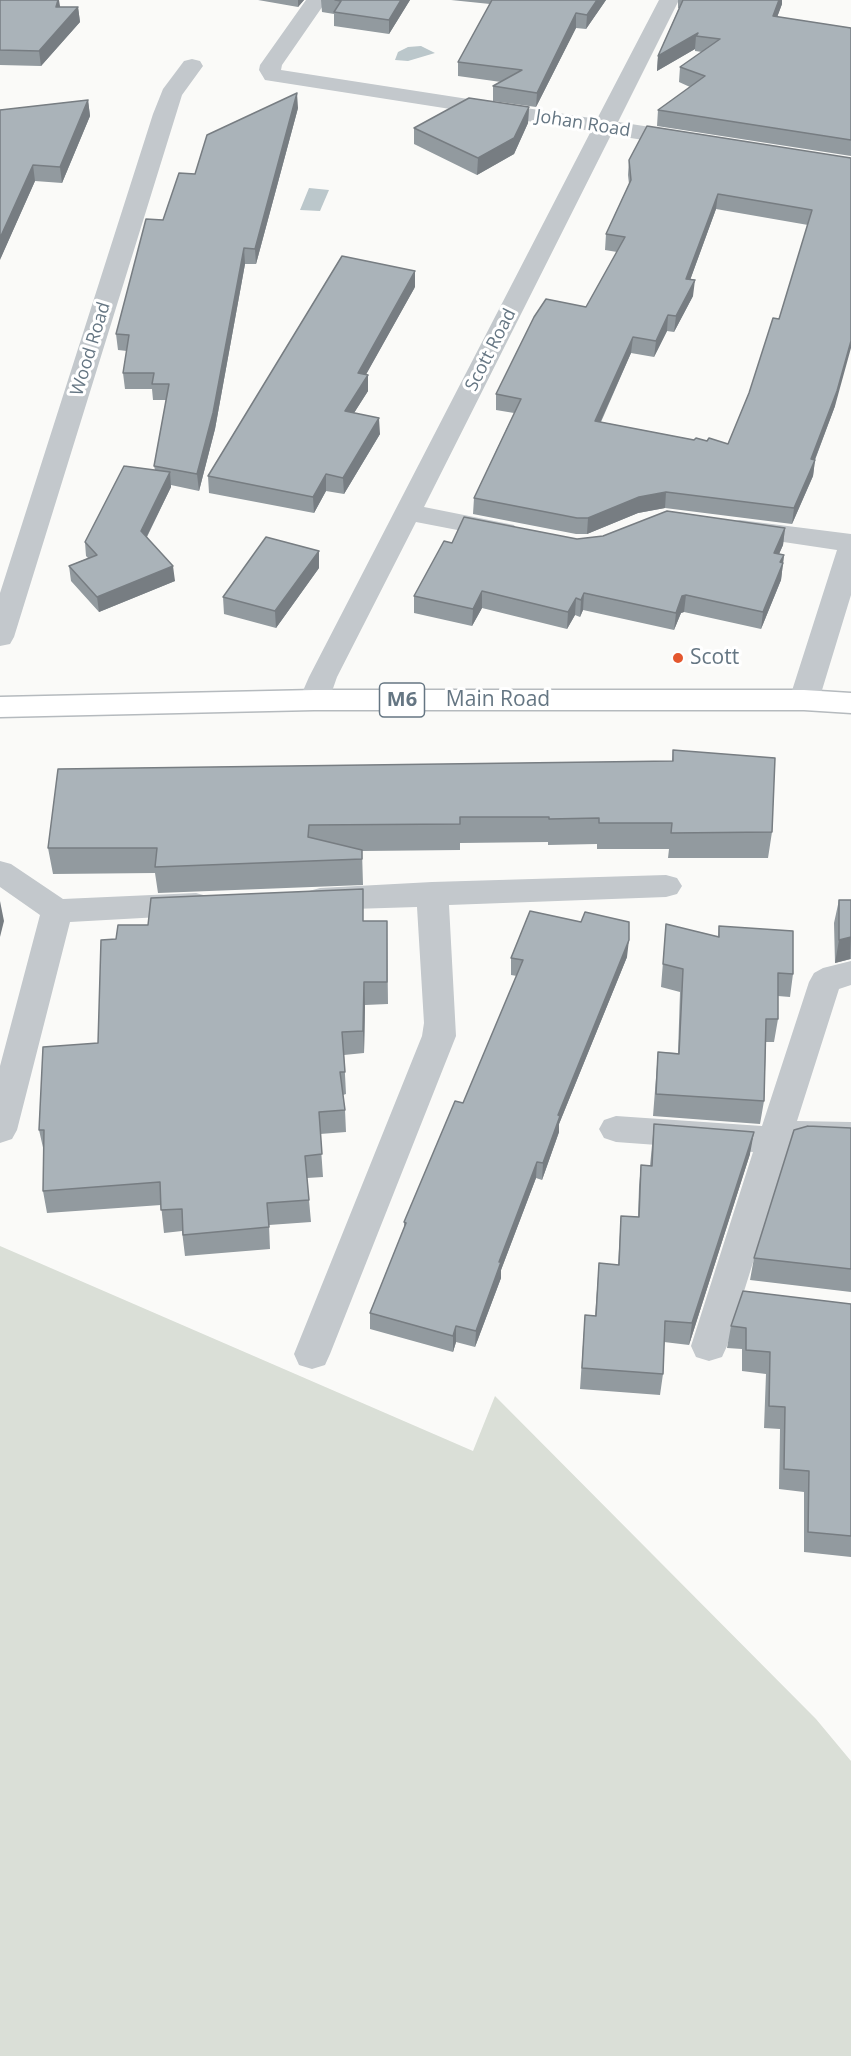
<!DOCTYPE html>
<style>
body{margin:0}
canvas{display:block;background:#fafaf8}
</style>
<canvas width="851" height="2056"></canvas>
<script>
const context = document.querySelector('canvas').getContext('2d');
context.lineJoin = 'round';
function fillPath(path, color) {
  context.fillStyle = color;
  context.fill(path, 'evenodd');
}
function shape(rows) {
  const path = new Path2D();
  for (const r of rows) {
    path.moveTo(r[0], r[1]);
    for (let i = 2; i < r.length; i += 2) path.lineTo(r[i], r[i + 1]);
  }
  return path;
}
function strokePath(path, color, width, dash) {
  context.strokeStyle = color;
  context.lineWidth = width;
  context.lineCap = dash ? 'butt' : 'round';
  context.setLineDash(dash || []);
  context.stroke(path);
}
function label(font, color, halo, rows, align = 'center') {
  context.font = font + ' "Open Sans",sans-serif';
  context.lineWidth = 6;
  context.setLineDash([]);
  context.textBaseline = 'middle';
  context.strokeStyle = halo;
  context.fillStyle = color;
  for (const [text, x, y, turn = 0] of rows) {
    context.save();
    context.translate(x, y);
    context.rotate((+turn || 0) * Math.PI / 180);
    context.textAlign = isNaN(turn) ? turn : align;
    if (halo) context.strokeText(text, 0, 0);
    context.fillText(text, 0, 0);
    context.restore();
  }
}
fillPath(shape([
 [0,1246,473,1451,495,1396,816,1719,851,1761,851,2056,0,2056]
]), '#dadfd7');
fillPath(shape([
 [421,46,435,53,408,61,395,60,398,52,408,47],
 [309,188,329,190,320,211,300,210]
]), '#bbc7cb');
const primary = shape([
 [314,690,804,690,851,693,851,713,804,710,314,710,0,717,0,697,314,690]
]);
strokePath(primary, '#b5babe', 3);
fillPath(shape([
 [306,0,327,0,282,65,281,70,597,119,659,0,679,0,618,122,689,133,697,135,700,140,697,145,689,147,611,135,424,507,514,525,518,531,514,537,504,539,416,522,337,677,329,700,324,707,314,710,304,707,299,700,309,677,591,131,265,80,259,70,260,65,306,0],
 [192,59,200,61,203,66,182,95,14,637,10,644,0,646,0,593,153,114,163,89,184,61,192,59],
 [740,520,851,534,851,595,819,700,814,707,804,710,794,707,789,700,837,550,730,534,726,528,730,522,740,520],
 [0,861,11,864,63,899,196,893,207,896,212,904,207,912,196,915,70,922,17,1130,12,1139,0,1143,0,1066,40,915,0,887,0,861],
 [666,875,677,878,682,886,677,894,666,897,449,905,456,1036,330,1354,325,1365,312,1369,299,1365,294,1354,422,1036,424,1023,417,907,320,910,309,907,304,899,309,891,320,888,432,882,666,875],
 [851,961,851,985,839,989,797,1121,851,1122,851,1148,804,1146,788,1150,727,1346,722,1357,709,1361,696,1357,691,1346,753,1152,616,1142,604,1138,599,1129,604,1120,616,1116,762,1126,809,982,814,973,823,968,851,961]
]), '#c3c8cc');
fillPath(primary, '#fff');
fillPath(shape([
 [0,0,60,7,78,7,80,22,41,66,0,65],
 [258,0,304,0,298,7],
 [321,0,414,0,410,0,389,34,334,26,334,14,322,12],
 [451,0,606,0,586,29,576,28,536,107,493,101,493,86,501,82,458,76,458,62,490,4],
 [678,0,782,0,782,4,777,17,851,28,851,156,657,126,658,110,690,87,679,82,680,67,702,52,695,51,695,49,657,71,658,56,679,8,678,8],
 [88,100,90,116,62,183,35,181,1,257,0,110],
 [529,107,528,123,514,154,477,175,414,144,414,128],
 [298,108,256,264,245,264,215,429,199,491,171,485,171,487,147,537,175,581,99,612,71,581,69,566,88,558,86,556,85,542,155,470,154,466,166,400,153,400,152,389,125,389,123,373,127,351,118,350,116,334,163,220,195,174],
 [851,158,835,406,815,460,813,476,792,524,665,508,638,513,587,534,576,534,473,514,474,498,514,413,496,410,496,394,586,307,617,252,605,250,606,234,629,184,628,175,629,160],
 [716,209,808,225,779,319,728,444,694,440,601,422,631,353,654,357,667,331,674,332,693,296,690,280],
 [415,287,366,374,368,375,368,391,354,413,380,434,344,494,326,491,314,513,209,493,208,476],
 [785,528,783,545,779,554,784,555,781,580,761,629,684,612,681,613,674,630,583,610,580,617,575,615,567,629,482,608,472,626,414,613,414,596,452,543,577,539],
 [319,568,276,628,224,614,223,597],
 [673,750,772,832,768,858,668,858,669,849,597,849,597,844,548,845,548,842,460,843,460,850,362,851,363,885,158,893,155,873,53,874,48,848,672,761],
 [839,900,851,900,851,959,835,963,834,923],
 [363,921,387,921,388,1004,365,1005,364,1053,344,1055,346,1094,343,1095,345,1110,346,1132,320,1134,323,1177,307,1178,311,1222,269,1225,270,1249,185,1256,182,1231,164,1233,161,1205,47,1213,43,1191,44,1152,39,1130,98,1043,116,939],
 [666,924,718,937,719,926,793,974,790,997,778,996,778,1019,774,1042,766,1042,764,1101,760,1124,653,1116,658,1052,678,1053,680,992,661,987],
 [627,957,559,1124,559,1132,542,1180,536,1178,501,1270,501,1278,475,1347,456,1342,453,1352,370,1329,370,1313,404,1230,404,1222,463,1103,517,976,511,975,511,958],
 [654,1124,750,1154,689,1345,664,1342,663,1374,660,1395,580,1389,585,1315,595,1316,599,1263,618,1265,621,1216,638,1217,639,1187,641,1165,650,1166],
 [851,1128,851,1292,750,1280,754,1258],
 [851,1304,851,1557,804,1552,804,1492,779,1489,780,1429,764,1428,766,1374,742,1371,742,1349,727,1348,731,1326]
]), '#929a9f');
fillPath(shape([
 [58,0,59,0,61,12,56,7],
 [298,0,304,0,298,7],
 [401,0,410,0,389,34,389,20],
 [597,0,606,0,586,29,587,15],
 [779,0,782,0,782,4,772,31,773,16],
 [78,7,80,22,41,66,39,51],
 [576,13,576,28,536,107,537,93],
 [698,33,696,36,695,49,657,71,658,56],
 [297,93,298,108,256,264,255,249],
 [88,100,90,116,62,183,60,167],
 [529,107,528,123,514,154,477,175,478,158],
 [33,165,35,181,0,260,0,238],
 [718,194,716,209,685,294,686,279],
 [244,248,245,264,215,429,199,491,197,474],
 [415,271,415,287,358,389,358,373],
 [695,280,693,296,674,332,676,316],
 [668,315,667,331,654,357,656,341],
 [633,337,631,353,594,436,595,421],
 [851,341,851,348,835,406,812,467,815,460,813,476,792,524,794,508],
 [368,375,368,391,345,427,345,411],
 [379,418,380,434,344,494,343,478],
 [170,472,171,487,142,546,141,531],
 [326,474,326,491,314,513,313,497],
 [666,492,665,508,638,513,587,534,588,518,639,497],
 [785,528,783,545,772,570,774,553],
 [319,551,319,568,276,628,275,611],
 [784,555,781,580,761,629,763,612,780,562],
 [173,566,175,581,99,612,97,597],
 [482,591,482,608,472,626,473,609],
 [584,593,583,610,580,617,581,600],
 [686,595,684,612,681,613,674,630,676,613,682,596],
 [576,598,575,615,567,629,568,612],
 [0,901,4,921,0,937],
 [851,937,850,959,835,963,839,940],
 [629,940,627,957,559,1124,559,1132,542,1180,543,1163,558,1115],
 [364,982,365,1005,364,1053,363,1031],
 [754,1132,750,1154,689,1345,692,1323],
 [537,1162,536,1178,501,1270,501,1278,475,1347,476,1331,499,1262],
 [456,1326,456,1342,453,1352,453,1336]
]), '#777d82');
const building = shape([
 [0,0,58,0,56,7,78,7,39,51,0,50,0,0],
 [335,0,401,0,389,20,334,12,341,1,335,0],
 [492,0,597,0,587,15,576,13,537,93,493,86,522,70,458,62,492,0],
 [683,0,779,0,773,16,851,28,851,140,658,110,705,76,680,67,720,39,696,36,698,33,658,56,683,0],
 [297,93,255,249,244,248,213,413,197,474,154,466,169,384,152,384,154,373,123,373,129,335,116,334,146,219,163,220,179,173,195,174,207,135,297,93],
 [469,98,529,107,514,138,478,158,414,128,469,98],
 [88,100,60,167,33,165,0,238,0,110,88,100],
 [647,126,851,158,851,341,837,391,811,459,815,460,794,508,666,492,639,497,588,518,577,518,474,498,521,399,496,394,534,317,546,299,586,307,625,237,606,234,631,180,629,160,647,126],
 [718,194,812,210,779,319,773,318,749,393,728,444,709,438,707,441,696,438,694,440,595,421,633,337,656,341,668,315,676,316,695,280,686,279,718,194],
 [342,256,415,271,358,373,368,375,345,411,379,418,343,478,326,474,313,497,208,476,342,256],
 [124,466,170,472,141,531,173,566,97,597,69,566,97,555,85,542,124,466],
 [667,511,785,528,774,553,784,555,780,562,783,563,763,612,686,595,682,596,676,613,584,593,581,600,576,598,568,612,482,591,473,609,414,596,444,541,452,543,464,517,577,539,603,536,667,511],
 [266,537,319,551,275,611,223,597,266,537],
 [673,750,775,758,772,832,671,833,672,823,599,823,599,818,549,819,549,817,460,817,460,824,309,825,308,837,362,850,362,859,155,867,157,848,48,848,58,769,673,761,673,750],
 [363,889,363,921,387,921,387,982,364,982,363,1031,342,1032,345,1072,340,1072,345,1110,319,1112,322,1154,305,1156,309,1200,267,1203,269,1227,183,1235,182,1209,161,1210,160,1182,43,1191,44,1130,39,1130,43,1047,98,1043,101,940,116,939,118,925,148,925,151,898,363,889],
 [839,900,851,900,851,937,839,940,839,900],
 [530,911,581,922,585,912,629,922,629,940,558,1115,560,1116,543,1163,537,1162,499,1262,501,1262,476,1331,456,1326,453,1336,370,1313,406,1223,404,1222,455,1101,463,1103,523,960,511,958,530,911],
 [666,924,719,937,719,926,793,931,793,974,778,973,778,1019,766,1019,764,1101,656,1094,658,1052,679,1054,683,969,663,964,666,924],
 [654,1124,754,1132,692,1323,665,1321,663,1374,582,1368,585,1315,596,1316,599,1263,619,1265,621,1216,639,1217,641,1165,652,1166,654,1124],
 [808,1126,851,1128,851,1269,754,1258,794,1130,808,1126],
 [743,1291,851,1304,851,1536,808,1532,809,1471,784,1469,785,1407,769,1406,770,1352,746,1350,746,1328,731,1326,743,1291]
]);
fillPath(building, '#aab3b9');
strokePath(building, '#777d82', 1.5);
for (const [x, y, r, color] of [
 [678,658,6,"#e4572e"]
]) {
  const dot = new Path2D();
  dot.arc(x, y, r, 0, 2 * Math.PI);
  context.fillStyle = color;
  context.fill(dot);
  strokePath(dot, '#fff', 2);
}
label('18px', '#657683', '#fff', [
 ["Johan Road",583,124,9],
 ["Wood Road",91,349,-73],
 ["Scott Road",491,350,-63]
]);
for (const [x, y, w] of [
 [402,700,45]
]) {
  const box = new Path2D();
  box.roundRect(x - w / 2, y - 17, w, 34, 4.5);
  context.fillStyle = '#fff';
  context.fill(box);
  strokePath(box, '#657683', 1.5);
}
label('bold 20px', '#657683', null, [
 ["M6",402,700]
]);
label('21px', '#657683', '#fff', [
 ["Scott",690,658]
], 'left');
label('21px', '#657683', '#fff', [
 ["Main Road",498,700]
]);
</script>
